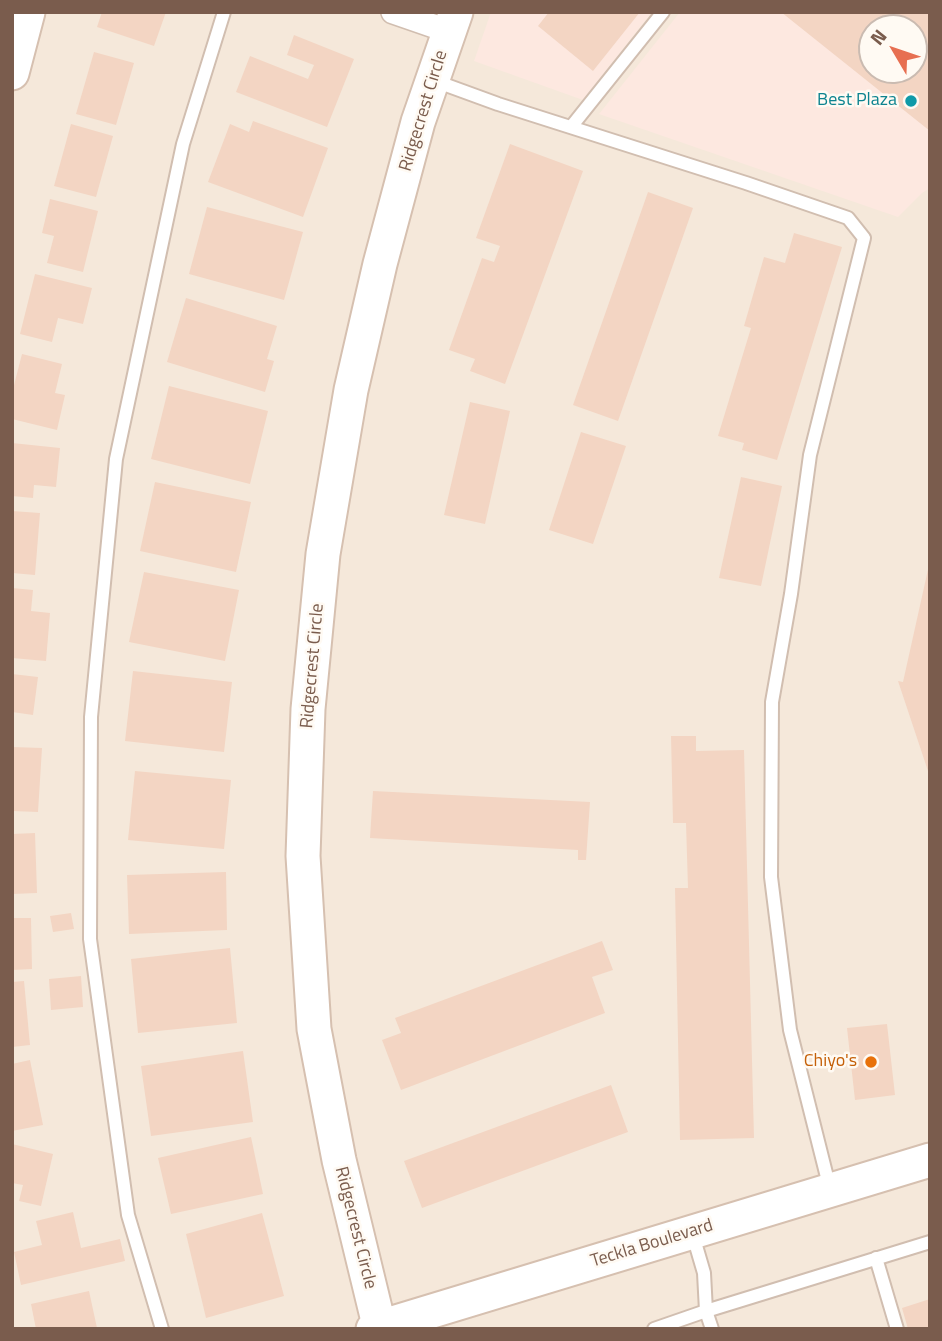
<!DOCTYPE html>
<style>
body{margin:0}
#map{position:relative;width:942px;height:1341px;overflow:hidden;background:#fdf6ec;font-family:"Titillium Web",sans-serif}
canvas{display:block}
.frame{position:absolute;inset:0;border:14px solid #7a5c4d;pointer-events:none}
.north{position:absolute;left:858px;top:14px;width:70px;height:70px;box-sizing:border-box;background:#fffaf3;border:2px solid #cabbb1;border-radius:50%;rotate:309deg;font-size:19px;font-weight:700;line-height:28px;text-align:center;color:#7a5c4d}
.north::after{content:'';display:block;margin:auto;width:24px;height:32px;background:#e76f51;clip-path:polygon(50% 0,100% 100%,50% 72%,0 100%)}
</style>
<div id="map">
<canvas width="942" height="1341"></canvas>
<div class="frame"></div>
<div class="north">N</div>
</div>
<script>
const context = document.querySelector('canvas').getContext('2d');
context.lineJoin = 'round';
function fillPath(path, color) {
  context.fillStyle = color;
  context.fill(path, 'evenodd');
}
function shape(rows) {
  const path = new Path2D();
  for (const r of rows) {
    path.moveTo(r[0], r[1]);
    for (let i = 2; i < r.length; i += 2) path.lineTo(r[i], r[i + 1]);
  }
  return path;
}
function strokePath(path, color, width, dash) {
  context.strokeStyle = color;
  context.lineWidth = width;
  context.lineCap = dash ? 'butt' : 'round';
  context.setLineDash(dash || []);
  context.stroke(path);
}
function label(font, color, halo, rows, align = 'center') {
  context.font = font + ' "Titillium Web",sans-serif';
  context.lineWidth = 5;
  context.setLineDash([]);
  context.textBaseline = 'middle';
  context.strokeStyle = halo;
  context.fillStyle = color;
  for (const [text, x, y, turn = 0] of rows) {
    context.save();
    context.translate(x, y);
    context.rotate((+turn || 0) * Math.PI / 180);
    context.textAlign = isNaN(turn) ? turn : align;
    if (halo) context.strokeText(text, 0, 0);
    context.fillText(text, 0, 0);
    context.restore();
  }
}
fillPath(shape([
 [12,12,930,12,930,1329,12,1329],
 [872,28,914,28,914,70,872,70]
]), '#f5e8da');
fillPath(shape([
 [491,12,652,12,583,100,474,61],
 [680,12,930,12,930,188,922,193,898,217,599,114],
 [872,28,914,28,914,70,872,70]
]), '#fde8e0');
fillPath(shape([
 [102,12,166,12,154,46,97,27],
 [549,12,640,12,593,71,538,26],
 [781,12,930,12,930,131],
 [872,28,914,28,914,70,872,70],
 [294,35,354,59,327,127,236,92,250,56,308,79,314,65,287,55],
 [94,52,134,63,116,125,76,114],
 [253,121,328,148,303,217,208,182,230,124,249,132],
 [71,124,113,136,96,197,54,186],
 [510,144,583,171,505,384,470,371,475,359,449,350,482,258,494,262,500,246,476,238],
 [648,192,693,208,618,421,573,405],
 [50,199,98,211,83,272,47,263,54,236,42,233],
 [207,207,303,232,284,300,189,274],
 [794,233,842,247,777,460,742,450,744,443,718,436,751,328,744,326,764,257,785,263],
 [35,274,92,288,83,324,58,318,52,342,20,334],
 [186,298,277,326,267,359,274,361,265,392,167,362],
 [22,354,62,364,55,393,65,395,57,430,12,419,12,393],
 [169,386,268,411,250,484,151,459],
 [470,402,510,411,485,524,444,515],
 [581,432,626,446,593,544,549,530],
 [12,443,60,448,56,487,34,485,33,498,12,496],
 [741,477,782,486,761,586,719,578],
 [155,482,251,502,236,572,140,551],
 [12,511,40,513,35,575,12,573],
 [929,565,930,565,929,774,898,681,903,682],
 [144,572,239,590,225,661,129,642],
 [12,588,33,590,31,611,50,613,46,661,12,658],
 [133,671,232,682,224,752,125,741],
 [12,674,38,677,33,715,12,712],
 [671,736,696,736,696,751,744,750,754,1138,680,1140,675,888,688,888,686,823,673,823],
 [12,747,42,748,38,812,12,811],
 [135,771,231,780,224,849,128,840],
 [373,791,590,802,586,860,578,860,578,850,370,838],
 [35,833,37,893,12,894,12,834],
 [226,872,227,930,129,934,127,875],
 [71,913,74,929,53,932,50,916],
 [12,918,31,918,32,969,12,970],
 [602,941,613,970,592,977,605,1013,401,1090,382,1040,401,1033,395,1018],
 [230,948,237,1023,138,1033,131,959],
 [81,976,83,1007,51,1010,49,979],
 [24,981,30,1045,12,1047,12,982],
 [887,1024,895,1095,855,1100,847,1028],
 [243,1051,253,1122,151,1136,141,1066],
 [30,1060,43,1125,12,1131,12,1064],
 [611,1085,628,1132,422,1208,404,1161],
 [251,1137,263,1194,171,1214,158,1158],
 [12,1144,53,1154,41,1206,19,1201,23,1185,12,1183],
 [73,1212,81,1248,120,1239,125,1261,21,1285,14,1252,42,1245,36,1221],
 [262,1213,284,1296,206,1318,186,1234],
 [89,1291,97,1328,36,1329,31,1304],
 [930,1299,930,1329,908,1329,902,1308]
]), '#f3d5c3');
const lane = shape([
 [435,81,498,104,746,183,848,218,864,238,810,455,791,594,772,702,771,877,790,1030,830,1189],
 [571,127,663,12],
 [692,1232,704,1273,706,1311,930,1242],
 [876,1258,897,1329],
 [162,1329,128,1215,90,939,91,717,116,459,183,144,224,12],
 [654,1329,706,1311,712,1329]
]);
const street = shape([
 [393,12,448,31]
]);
const secondary = shape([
 [12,73,28,12],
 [373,1329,930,1160],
 [380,1329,339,1160,314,1029,303,856,308,709,323,554,351,390,380,264,418,122,456,12]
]);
strokePath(lane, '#d1beb0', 16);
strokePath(street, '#d1beb0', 26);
strokePath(secondary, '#d6c0b0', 37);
strokePath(lane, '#fff', 12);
strokePath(street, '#fff', 23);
strokePath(secondary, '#fff', 33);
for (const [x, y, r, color] of [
 [911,101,7,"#0f9aa8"],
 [871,1062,7,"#e8710a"]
]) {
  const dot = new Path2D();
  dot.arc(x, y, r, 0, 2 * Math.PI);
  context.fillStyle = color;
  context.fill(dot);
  strokePath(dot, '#fffaf3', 2.5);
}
label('18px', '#0d838f', '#fffaf3', [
 ["Best Plaza",897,101]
], 'right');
label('18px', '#7a5c4d', '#fffaf3', [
 ["Ridgecrest Circle",424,111,-73],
 ["Ridgecrest Circle",313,666,-85],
 ["Ridgecrest Circle",355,1228,76],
 ["Teckla Boulevard",652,1244,-17]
]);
label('18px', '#c56008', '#fffaf3', [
 ["Chiyo's",857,1062]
], 'right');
</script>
